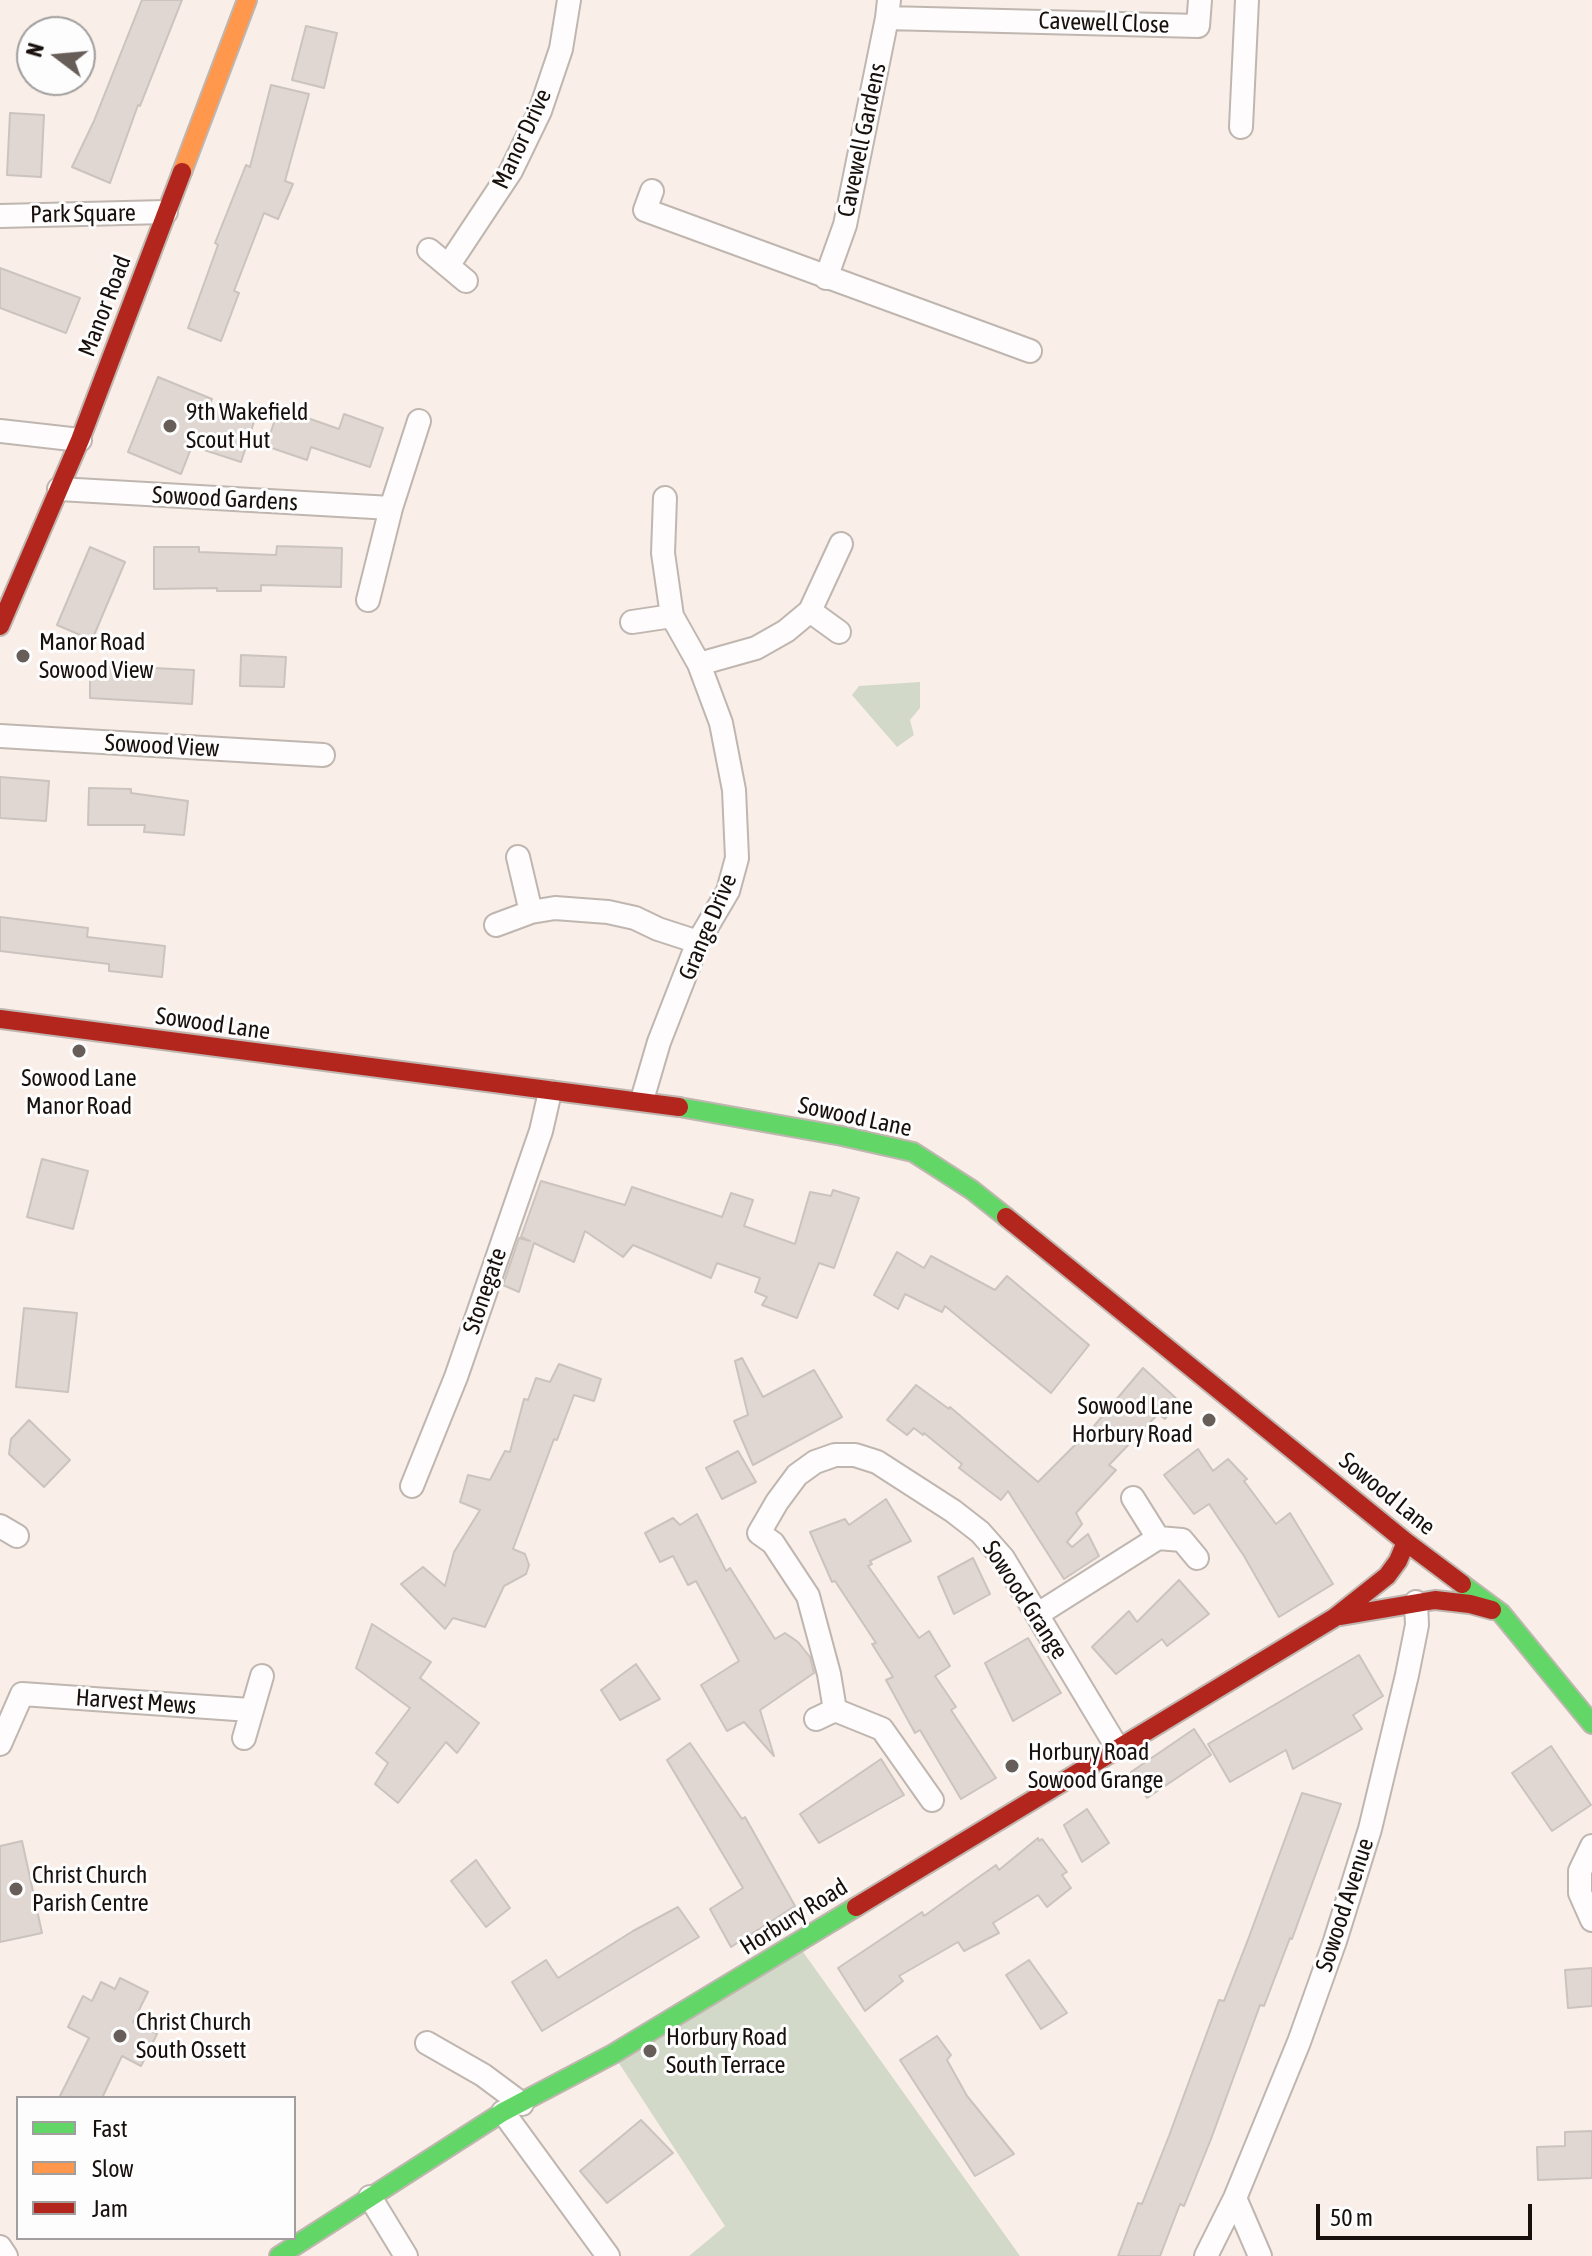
<!DOCTYPE html>
<style>
body{margin:0}
#map{position:relative;width:1592px;height:2256px;overflow:hidden;background:#f9eee8;font-family:"Asap Condensed",sans-serif}
canvas{display:block}
.legend{position:absolute;left:16px;top:2096px;width:280px;height:144px;box-sizing:border-box;background:#fdfdfd;border:2px solid #a19e9d;margin:0;padding:10px 14px;list-style:none;font-size:24px;color:#18100c}
.legend li{display:flex;align-items:center;gap:16px;height:40px}
.legend b{width:40px;border:2px solid #a19e9d}
.north{position:absolute;left:16px;top:16px;width:80px;height:80px;box-sizing:border-box;background:#fdfdfd;border:2px solid #a19e9d;border-radius:50%;rotate:286deg;font-size:22px;font-weight:700;line-height:32px;text-align:center;color:#18100c}
.north::after{content:'';display:block;margin:auto;width:28px;height:36px;background:#675e59;clip-path:polygon(50% 0,100% 100%,50% 72%,0 100%)}
.scale{position:absolute;left:1316px;top:2204px;width:216px;height:36px;box-sizing:border-box;border:4px solid #18100c;border-top:0;padding-left:10px;font-size:24px;line-height:28px;white-space:nowrap;color:#18100c;-webkit-text-stroke:6px #fdfdfd;paint-order:stroke}
</style>
<div id="map">
<canvas width="1592" height="2256"></canvas>
<ul class="legend">
<li><b style="height:10px;background:#63d668"></b>Fast</li>
<li><b style="height:10px;background:#ff974d"></b>Slow</li>
<li><b style="height:10px;background:#b3261e"></b>Jam</li>
</ul>
<div class="north">N</div>
<div class="scale">50 m</div>
</div>
<script>
const context = document.querySelector('canvas').getContext('2d');
context.lineJoin = 'round';
function fillPath(path, color) {
  context.fillStyle = color;
  context.fill(path, 'evenodd');
}
function shape(rows) {
  const path = new Path2D();
  for (const r of rows) {
    path.moveTo(r[0], r[1]);
    for (let i = 2; i < r.length; i += 2) path.lineTo(r[i], r[i + 1]);
  }
  return path;
}
function strokePath(path, color, width, dash) {
  context.strokeStyle = color;
  context.lineWidth = width;
  context.lineCap = dash ? 'butt' : 'round';
  context.setLineDash(dash || []);
  context.stroke(path);
}
function label(font, color, halo, rows, align = 'center') {
  context.font = font + ' "Asap Condensed",sans-serif';
  context.lineWidth = 6;
  context.setLineDash([]);
  context.textBaseline = 'middle';
  context.strokeStyle = halo;
  context.fillStyle = color;
  for (const [text, x, y, turn = 0] of rows) {
    context.save();
    context.translate(x, y);
    context.rotate((+turn || 0) * Math.PI / 180);
    context.textAlign = isNaN(turn) ? turn : align;
    if (halo) context.strokeText(text, 0, 0);
    context.fillText(text, 0, 0);
    context.restore();
  }
}
fillPath(shape([
 [920,682,920,708,910,720,914,735,897,747,852,695,859,686],
 [796,1942,1020,2256,689,2256,725,2226,613,2054]
]), '#d3d9c8');
const building = shape([
 [142,0,182,0,140,106,138,105,110,183,72,167,94,121,142,0],
 [306,26,337,33,324,88,292,80,306,26],
 [271,85,309,94,285,181,293,184,278,219,264,213,234,291,239,293,221,341,188,328,218,245,215,243,246,165,250,167,271,85],
 [10,113,44,115,41,177,7,175,10,113],
 [0,268,80,298,66,333,0,308,0,268],
 [158,377,212,399,208,407,254,422,241,462,192,446,181,474,128,452,158,377],
 [279,408,339,429,344,414,383,428,370,467,311,447,307,460,266,446,279,408],
 [277,546,342,548,341,587,261,585,261,591,217,591,217,588,154,589,154,547,199,547,199,552,276,555,277,546],
 [90,547,125,562,92,640,57,625,90,547],
 [241,655,286,657,284,687,240,686,241,655],
 [90,665,194,670,192,704,90,698,90,665],
 [0,777,49,781,46,821,0,818,0,777],
 [89,788,131,789,131,793,188,801,184,835,144,832,145,825,88,825,89,788],
 [0,917,88,928,87,937,165,946,162,977,109,971,109,964,0,951,0,917],
 [42,1159,88,1171,73,1229,27,1217,42,1159],
 [541,1181,625,1205,632,1187,722,1217,731,1193,753,1200,744,1226,795,1244,810,1192,831,1196,833,1190,859,1198,834,1268,819,1263,797,1318,762,1305,767,1297,755,1292,760,1278,717,1263,711,1278,633,1245,623,1257,585,1231,574,1262,534,1243,519,1292,503,1285,519,1238,530,1241,521,1237,541,1181],
 [897,1252,924,1268,931,1256,995,1290,1007,1276,1089,1345,1051,1393,945,1306,942,1312,905,1294,898,1309,874,1295,897,1252],
 [24,1308,77,1313,68,1392,16,1387,24,1308],
 [742,1358,763,1397,814,1370,842,1417,753,1465,734,1421,748,1415,735,1361,742,1358],
 [559,1364,601,1379,594,1401,574,1395,557,1440,554,1439,513,1549,525,1554,529,1565,526,1574,504,1586,485,1627,453,1618,445,1629,401,1584,423,1567,445,1586,454,1552,480,1510,460,1502,468,1475,490,1480,505,1451,510,1452,524,1399,528,1400,536,1378,550,1382,559,1364],
 [1143,1368,1179,1401,1165,1419,1158,1414,1109,1465,1116,1470,1076,1513,1082,1524,1067,1542,1072,1547,1088,1534,1099,1556,1064,1579,1008,1491,1001,1500,959,1468,962,1464,924,1433,923,1435,914,1428,907,1435,887,1420,916,1385,949,1409,950,1407,1038,1482,1094,1426,1143,1368],
 [29,1420,70,1460,44,1487,9,1454,11,1439,29,1420],
 [1198,1449,1213,1471,1228,1459,1247,1479,1244,1481,1276,1524,1290,1513,1333,1584,1279,1617,1244,1556,1209,1504,1194,1514,1164,1475,1198,1449],
 [738,1451,756,1482,722,1499,706,1468,738,1451],
 [886,1499,911,1541,870,1561,872,1564,868,1566,919,1638,929,1631,950,1666,935,1676,956,1707,951,1710,996,1778,961,1799,920,1730,915,1733,886,1680,893,1677,872,1644,876,1643,835,1581,832,1582,810,1532,845,1519,849,1525,886,1499],
 [697,1514,726,1571,730,1568,775,1639,785,1633,798,1642,810,1657,814,1673,760,1710,774,1756,744,1722,727,1731,701,1685,739,1661,696,1581,688,1585,673,1556,660,1562,645,1533,673,1518,680,1525,697,1514],
 [973,1558,990,1594,954,1614,938,1577,973,1558],
 [1179,1580,1209,1614,1167,1646,1162,1639,1116,1674,1092,1647,1129,1611,1137,1622,1179,1580],
 [372,1624,431,1662,420,1678,479,1723,457,1753,446,1742,398,1803,375,1784,388,1763,376,1753,410,1708,356,1668,372,1624],
 [1028,1638,1061,1693,1013,1721,985,1663,1028,1638],
 [1359,1655,1383,1696,1353,1715,1362,1729,1293,1769,1286,1750,1230,1782,1208,1744,1359,1655],
 [636,1664,660,1699,620,1720,601,1690,636,1664],
 [1194,1729,1211,1755,1147,1798,1131,1772,1194,1729],
 [690,1743,742,1819,745,1817,795,1906,731,1947,710,1909,743,1888,667,1760,690,1743],
 [1551,1746,1591,1805,1552,1831,1512,1773,1551,1746],
 [881,1759,904,1795,819,1843,800,1814,881,1759],
 [1302,1793,1341,1804,1292,1939,1290,1938,1264,2006,1260,2005,1211,2139,1184,2206,1180,2204,1160,2256,1118,2256,1138,2203,1142,2204,1169,2136,1219,2000,1224,2001,1249,1937,1302,1793],
 [1087,1809,1109,1843,1082,1862,1064,1825,1087,1809],
 [1038,1838,1039,1841,1042,1839,1067,1872,1062,1875,1071,1888,1047,1907,1038,1895,993,1923,999,1933,964,1951,958,1942,899,1976,903,1981,865,2011,838,1968,922,1912,924,1916,996,1865,999,1870,1038,1838],
 [22,1841,42,1933,0,1942,0,1846,22,1841],
 [476,1860,510,1908,486,1927,451,1881,476,1860],
 [678,1907,699,1937,542,2031,512,1982,546,1960,558,1978,633,1931,678,1907],
 [1029,1960,1067,2013,1041,2029,1006,1975,1029,1960],
 [1592,1968,1592,2006,1568,2008,1565,1970,1592,1968],
 [120,1978,148,1992,133,2022,157,2034,141,2066,122,2056,102,2098,59,2098,89,2038,68,2027,83,1996,92,2001,101,1982,115,1989,120,1978],
 [937,2036,951,2055,947,2060,967,2096,1014,2154,975,2176,900,2060,937,2036],
 [641,2120,673,2153,607,2203,580,2171,641,2120],
 [1592,2131,1592,2178,1538,2180,1537,2147,1565,2146,1565,2132,1592,2131]
]);
fillPath(building, '#e0d7d2');
strokePath(building, '#cbc3be', 2);
const street = shape([
 [887,18,1198,26,1200,0],
 [1241,127,1247,0],
 [652,191,645,210,1030,351],
 [0,216,166,212],
 [429,250,466,281],
 [448,266,511,171,540,111,561,49,569,0],
 [826,278,845,225,887,18,889,0],
 [0,431,80,440],
 [59,489,391,508],
 [368,600,391,508,419,421],
 [810,611,839,632],
 [632,622,672,616],
 [699,664,756,648,786,631,810,611,841,544],
 [0,736,323,755],
 [518,857,531,912],
 [496,925,531,912,555,908,608,912,635,918,658,929,698,942],
 [642,1100,659,1042,698,942,728,891,737,858,734,790,721,723,699,664,672,616,663,553,665,498],
 [412,1486,456,1377,541,1131,550,1092],
 [0,1526,17,1536],
 [1158,1538,1182,1540,1197,1558],
 [1038,1614,1158,1538,1133,1498],
 [835,1710,829,1674,808,1596,773,1543,759,1533,777,1502,797,1475,815,1462,835,1455,855,1455,877,1462,953,1511,980,1532,1003,1558,1118,1749],
 [816,1719,835,1710,882,1729,932,1800],
 [244,1738,262,1676],
 [0,1744,22,1694,250,1710],
 [1592,1846,1580,1871,1580,1893,1592,1920],
 [427,2043,483,2075,522,2104],
 [503,2112,608,2256],
 [370,2197,406,2256],
 [1235,2198,1260,2256],
 [0,2247,6,2256],
 [1206,2256,1235,2198,1299,2042,1335,1941,1370,1829,1407,1675,1417,1625,1416,1602]
]);
const fast = shape([
 [679,1107,842,1136,913,1152,972,1190,1006,1217],
 [1462,1584,1501,1613,1592,1724],
 [279,2256,503,2112,613,2054,856,1907]
]);
const slow = shape([
 [182,172,247,0]
]);
const jam = shape([
 [0,626,80,440,182,172],
 [0,1019,679,1107],
 [1006,1217,1406,1542,1462,1584],
 [1341,1616,1435,1600,1470,1604,1492,1610],
 [856,1907,1334,1618,1387,1576,1398,1561,1406,1542]
]);
strokePath(street, '#bfb6b0', 26);
strokePath(fast, '#bfb6b0', 22);
strokePath(slow, '#bfb6b0', 22);
strokePath(jam, '#bfb6b0', 22);
strokePath(street, '#fefcfc', 22);
strokePath(fast, '#63d668', 18);
strokePath(slow, '#ff974d', 18);
strokePath(jam, '#b3261e', 18);
for (const [x, y, r, color] of [
 [170,426,8,"#675e59"],
 [23,656,8,"#675e59"],
 [79,1051,8,"#675e59"],
 [1209,1420,8,"#675e59"],
 [1012,1766,8,"#675e59"],
 [16,1889,8,"#675e59"],
 [120,2036,8,"#675e59"],
 [650,2051,8,"#675e59"]
]) {
  const dot = new Path2D();
  dot.arc(x, y, r, 0, 2 * Math.PI);
  context.fillStyle = color;
  context.fill(dot);
  strokePath(dot, '#fdfdfd', 3);
}
label('24px', '#18100c', '#fdfdfd', [
 ["Cavewell Close",1104,23,2],
 ["Manor Drive",522,139,-65],
 ["Cavewell Gardens",862,140,-78],
 ["Park Square",83,214,-1],
 ["Manor Road",105,306,-69],
 ["Sowood Gardens",225,499,3],
 ["Sowood View",162,746,3],
 ["Grange Drive",708,927,-67],
 ["Sowood Lane",213,1024,8],
 ["Sowood Lane",855,1117,12],
 ["Stonegate",485,1291,-71],
 ["Sowood Lane",1387,1494,39],
 ["Sowood Grange",1025,1600,57],
 ["Harvest Mews",136,1702,4],
 ["Sowood Avenue",1345,1905,-72],
 ["Horbury Road",794,1917,-32]
]);
label('24px', '#18100c', '#fdfdfd', [
 ["9th Wakefield",186,412],
 ["Scout Hut",186,440],
 ["Manor Road",39,642],
 ["Sowood View",39,670],
 ["Sowood Lane",79,1078,"center"],
 ["Manor Road",79,1106,"center"],
 ["Sowood Lane",1193,1406,"right"],
 ["Horbury Road",1193,1434,"right"],
 ["Horbury Road",1028,1752],
 ["Sowood Grange",1028,1780],
 ["Christ Church",32,1875],
 ["Parish Centre",32,1903],
 ["Christ Church",136,2022],
 ["South Ossett",136,2050],
 ["Horbury Road",666,2037],
 ["South Terrace",666,2065]
], 'left');
</script>
